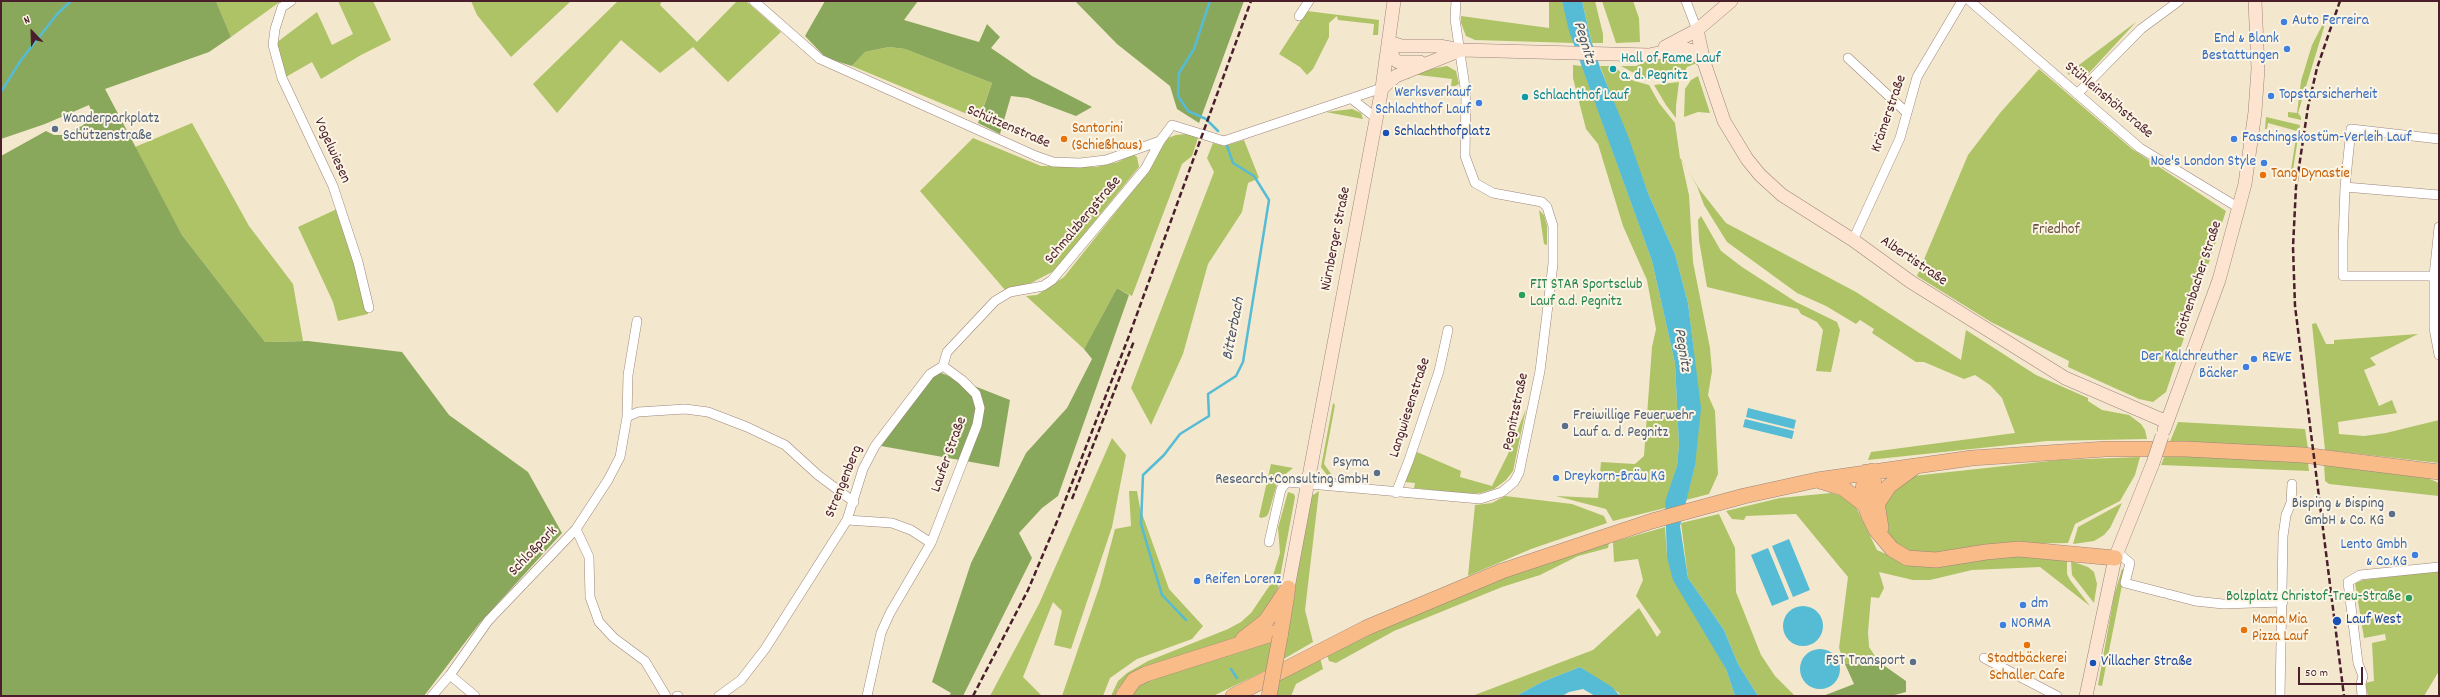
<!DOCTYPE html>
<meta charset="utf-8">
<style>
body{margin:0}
#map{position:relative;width:2440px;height:697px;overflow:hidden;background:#f3e8cd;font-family:Dekko,sans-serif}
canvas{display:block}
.frame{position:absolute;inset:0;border:2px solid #4a1f2b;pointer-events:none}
.north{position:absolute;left:12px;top:12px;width:40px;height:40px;-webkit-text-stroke:3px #fcf5e5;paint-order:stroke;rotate:337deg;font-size:11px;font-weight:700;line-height:16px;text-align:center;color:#4a1f2b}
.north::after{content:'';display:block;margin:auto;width:14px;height:18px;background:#4a1f2b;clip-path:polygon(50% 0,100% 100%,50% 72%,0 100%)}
.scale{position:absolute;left:2298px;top:667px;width:65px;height:18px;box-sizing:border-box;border:2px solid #4a1f2b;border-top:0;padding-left:5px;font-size:12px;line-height:14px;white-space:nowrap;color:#4a1f2b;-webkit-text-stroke:3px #fcf5e5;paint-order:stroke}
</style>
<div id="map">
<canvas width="2440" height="697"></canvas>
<div class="frame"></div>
<div class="north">N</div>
<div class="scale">50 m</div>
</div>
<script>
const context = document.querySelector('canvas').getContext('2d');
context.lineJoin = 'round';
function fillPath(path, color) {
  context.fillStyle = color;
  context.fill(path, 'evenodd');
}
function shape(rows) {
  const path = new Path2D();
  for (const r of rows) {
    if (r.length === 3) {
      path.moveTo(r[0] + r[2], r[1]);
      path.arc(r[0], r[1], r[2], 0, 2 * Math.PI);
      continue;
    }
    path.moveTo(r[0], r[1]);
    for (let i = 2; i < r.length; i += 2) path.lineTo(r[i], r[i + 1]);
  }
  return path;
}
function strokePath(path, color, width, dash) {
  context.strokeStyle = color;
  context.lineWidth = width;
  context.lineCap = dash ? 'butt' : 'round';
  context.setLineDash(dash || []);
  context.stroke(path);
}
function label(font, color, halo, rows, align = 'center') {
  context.font = font + ' Dekko,sans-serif';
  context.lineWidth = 4;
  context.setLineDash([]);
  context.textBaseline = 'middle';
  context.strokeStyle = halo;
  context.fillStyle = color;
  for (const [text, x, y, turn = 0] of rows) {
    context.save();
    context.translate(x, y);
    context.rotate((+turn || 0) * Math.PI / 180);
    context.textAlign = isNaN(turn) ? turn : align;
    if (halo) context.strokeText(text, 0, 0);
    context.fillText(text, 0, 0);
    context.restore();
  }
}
fillPath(shape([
 [216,1,281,1,231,37],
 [338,1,373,1,391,40,361,55,321,79,312,62,284,78,276,43,317,12,332,45,353,34],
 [471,1,571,1,511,57,477,15],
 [618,1,662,1,660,5,697,42,737,1,746,1,781,32,728,82,693,47,660,73,621,40,557,113,533,84],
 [1549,1,1562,1,1574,43,1475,40,1466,36,1461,23,1461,16,1549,28],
 [1582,1,1595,1,1603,34,1603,43,1592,43],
 [1602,1,1633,1,1639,18,1640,42,1616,43],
 [1307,11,1379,20,1378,35,1373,35,1374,24,1338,20,1337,16,1329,23,1329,37,1313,69,1307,75,1300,67,1279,54],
 [2328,14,2298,113,2301,117,2301,120,2288,117,2288,112,2297,113,2301,81,2312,45],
 [2136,22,2089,73,2080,77,2067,74],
 [889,47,905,49,992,83,979,119,852,66,865,52],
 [1689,54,1697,63,1687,67,1681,78,1643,78,1621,66,1636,66,1652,59],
 [1573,65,1582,66,1652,261,1675,363,1679,445,1677,466,1665,508,1613,521,1606,509,1556,496,1598,498,1601,462,1635,464,1644,456,1652,347,1656,329,1647,280,1623,226,1598,144,1586,129,1573,78],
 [1447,66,1456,71,1459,84,1455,86,1451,86,1452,79,1410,74,1409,79,1401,78,1410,73],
 [1600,66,1616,66,1619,71,1634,81,1649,85,1659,103,1675,123,1680,158,1700,190,1726,223,1856,292,1961,360,1966,330,2036,375,2088,398,2088,401,2102,410,2129,415,2141,424,2145,430,2147,439,2047,441,1868,460,1871,452,2015,433,2002,398,1990,385,1975,375,1964,379,1924,362,1916,362,1872,333,1874,329,1860,320,1856,324,1826,306,1797,293,1727,242,1704,205,1697,186,1681,159,1689,195,1693,262,1710,348,1712,371,1708,395,1715,411,1718,474,1709,494,1686,500,1695,466,1694,353,1688,303,1675,254,1648,193],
 [2039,69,2132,149,2226,211,2166,392,2153,402,2139,399,2068,367,2069,361,1991,322,1917,276,1968,155,2000,113],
 [1698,76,1710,113,1698,112,1684,117,1685,89,1691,80],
 [1679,82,1676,106,1676,118,1666,105,1654,85],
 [1352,109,1361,113,1363,119,1326,112],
 [2266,117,2300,125,2293,170,2291,170,2297,131,2268,123,2267,129,2265,129],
 [192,123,249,226,293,284,303,341,265,342,182,235,135,147],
 [1187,134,1198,138,1192,156,1182,164,1132,296,1117,288,1084,349,1026,296,1037,295,1064,277,1139,183,1168,138,1176,135],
 [973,138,1041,166,1096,167,1118,162,1133,154,1137,157,1139,167,1054,271,1031,283,1005,290,920,191],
 [1244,140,1259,178,1248,183,1242,212,1208,264,1183,354,1151,425,1131,388,1214,172,1207,158,1213,143,1224,146],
 [337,209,356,262,368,314,338,321,333,302,298,227],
 [1539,210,1544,215,1547,226,1547,245,1544,244],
 [1701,216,1721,251,1742,267,1796,302,1837,322,1840,330,1831,372,1816,371,1823,330,1817,322,1801,314,1798,309,1707,287,1699,240,1698,220],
 [2316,323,2326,344,2334,344,2334,340,2418,334,2370,358,2376,365,2364,370,2379,406,2392,400,2397,413,2338,422,2339,434,2364,436,2386,433,2439,420,2439,463,2325,450,2312,324],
 [1333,403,1335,405,1324,464,1334,478,1351,479,1352,482,1330,479,1321,467],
 [1526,409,1513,471,1506,480,1494,489,1481,493,1470,494,1414,488,1415,483,1405,482,1417,452,1461,471,1460,477,1492,486,1508,454],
 [2178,422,2305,429,2308,449,2169,444],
 [1112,438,1126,455,1112,527,1071,649,1054,645,1062,611,1053,602,1023,677,1042,696,990,696,1039,604],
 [2165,455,2233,457,2308,463,2309,471,2161,465],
 [2140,457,2135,475,2120,501,2075,524,2068,543,1998,544,1929,555,1908,551,1894,542,1885,529,1882,503,1889,490,1913,476,2059,460],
 [2324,463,2423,476,2439,483,2439,496,2329,484,2325,481],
 [1271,464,1293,468,1278,480,1269,512,1267,516,1262,518,1259,517],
 [1129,491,1137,491,1140,508,1169,589,1203,626,1192,639,1137,659,1110,678,1103,696,1062,696,1100,585,1115,529,1131,526],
 [1319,491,1305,610,1313,642,1282,660,1310,497],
 [1288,492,1294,494,1295,497,1278,588,1271,606,1246,630,1230,641,1131,674,1117,690,1115,696,1111,696,1118,681,1127,673,1148,661,1228,629,1241,622,1251,613,1270,585,1280,553,1278,528],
 [1831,493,1845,497,1855,505,1877,550,1888,555,2018,554,2067,560,2067,574,2070,580,2090,606,2040,567,1972,570,1930,580,1913,580,1879,572,1884,588,1879,598,1871,597,1868,632,1869,647,1879,662,1845,664,1839,648,1848,577,1796,514,1746,516,1744,520,1732,519,1726,511,1780,498],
 [1505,496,1572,504,1604,516,1607,523,1531,549,1468,576,1475,505,1492,503],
 [2122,503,2110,528,2104,535,2094,541,2073,544,2078,527],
 [1719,514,1735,548,1736,592,1761,655,1775,676,1795,696,1758,696,1738,664,1724,630,1688,578,1681,523],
 [1665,527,1667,557,1726,669,1735,696,1620,696,1619,693,1580,667,1542,682,1516,696,1472,696,1593,650,1639,608,1657,637,1661,632,1636,596,1643,580,1638,559,1614,562,1613,542],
 [1609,543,1608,548,1578,556,1540,575,1502,587,1394,631,1336,663,1329,661,1327,655,1408,616,1485,584],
 [2071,561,2088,567,2094,572,2097,584,2094,603,2072,575],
 [2122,569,2125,570,2102,686,2098,685,2114,596],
 [2439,571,2439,671,2424,696,2368,696,2365,683,2374,681,2372,643,2386,640,2385,634,2364,638,2355,583,2363,580],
 [1273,637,1267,670,1213,696,1131,696,1140,684],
 [1320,658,1323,669,1296,684,1291,696,1276,696,1279,679]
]), '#aec266');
fillPath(shape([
 [1,1,216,1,231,37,209,52,105,89,182,235,265,342,308,341,402,352,449,415,528,472,562,533,479,624,424,696,1,696,1,156,46,131,54,135,62,135,82,126,93,116,89,105,45,124,1,139],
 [825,1,918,1,904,20,979,42,987,24,1000,37,991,48,1032,76,1092,107,1076,116,1028,98,1011,96,1000,134,978,123,992,83,905,49,889,47,865,52,852,66,826,58,805,36],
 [1075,1,1244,1,1199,123,1177,109,1170,86,1117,44],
 [1117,288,1129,295,1058,496,1042,508,1019,533,1032,558,963,696,949,696,951,693,932,682,971,563,1026,453,1067,408,1092,359,1084,349],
 [936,371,1010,400,999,467,881,446],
 [1879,662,1906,681,1906,692,1891,696,1823,696,1854,684,1845,664]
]), '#8aa85b');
fillPath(shape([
 [1562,1,1582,1,1591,40,1601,70,1628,136,1648,193,1675,254,1688,303,1701,408,1695,466,1680,526,1688,578,1724,630,1738,664,1758,696,1735,696,1726,669,1673,580,1667,557,1665,502,1677,466,1679,445,1675,363,1652,261,1569,31],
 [1748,408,1796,420,1794,429,1746,417],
 [1745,419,1794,431,1792,439,1743,427],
 [1789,539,1810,590,1793,597,1772,546],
 [1768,548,1789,599,1772,606,1751,555],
 [1803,626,20],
 [1820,669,20],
 [1580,667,1612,687,1620,696,1595,696,1583,689,1569,692,1562,696,1516,696,1542,682]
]), '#56bbd4');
strokePath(shape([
 [1210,1,1194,49,1179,73,1178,96,1188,111,1206,119,1218,131],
 [1,92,21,60,58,13,71,1],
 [1186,620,1162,595,1141,524,1143,475,1164,455,1180,434,1209,416,1208,394,1236,376,1243,362,1269,200,1254,176,1233,163,1227,146],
 [1231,669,1237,678]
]), '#56bbd4', 2.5);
const street = shape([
 [291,1,282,7,275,29,273,45,282,78,333,186,358,262,369,308],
 [754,1,820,59,1036,156,1053,162,1080,163,1106,160,1160,141],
 [1686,1,1697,30],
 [1970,1,2140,148,2239,208],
 [1299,16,1309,1],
 [1848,58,1906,112],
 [2077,94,2141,29,2179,1],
 [1352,99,1376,118],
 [2345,187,2439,195],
 [2439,227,2434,276,2434,328,2439,355],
 [1853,240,1900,138,1917,77,1962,1],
 [2434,276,2343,276,2343,242,2345,187,2351,129,2439,139],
 [627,417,638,412,685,409,708,412,747,427,785,445,818,475,854,502],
 [1396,493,1409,460,1439,371,1448,330],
 [847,520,892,523,911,530,931,543],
 [576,529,589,557,590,597,599,622,614,638,645,661,666,696],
 [1269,542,1281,489,1287,482,1480,499,1502,492,1514,482,1519,473,1540,371,1553,264,1553,226,1547,207,1542,202,1493,193,1475,183,1465,156,1466,94,1455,19,1456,1],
 [2117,552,2130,563,2125,583,2164,593],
 [2168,594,2195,601,2223,604,2283,602],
 [1984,658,2057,696],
 [450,675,475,696],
 [432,696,450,675,488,621,576,529,608,480,620,457,627,417,628,375,637,321],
 [677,696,678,696],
 [719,696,741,680,765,649,847,520,863,469,875,446,930,374,943,366,947,352,995,301,1010,292,1043,286,1052,280,1145,169,1160,141,1172,125,1224,141,1382,88],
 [867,696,881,633,890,613,931,543,977,425,980,408,976,394,962,380,943,366],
 [2280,696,2283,536,2286,515,2291,503,2292,484],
 [2362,696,2361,684,2363,676,2358,663,2348,582,2360,575,2439,567]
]);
const secondary = shape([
 [1697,30,1704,62,1724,121,1747,159,1760,175,1782,195,1853,240,1911,282,2065,378,2167,422],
 [1389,42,1401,46,1439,46,1461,50,1649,55,1682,48,1693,51,1704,62],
 [1390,44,1393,58,1398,62,1420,62],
 [1665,47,1697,30,1731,1],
 [1382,88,1396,76,1461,50],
 [2164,430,2219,280,2245,184,2255,112,2258,69,2255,1],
 [1288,588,1382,88,1394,1],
 [2086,696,2115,558,2153,463]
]);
const primary = shape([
 [1872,471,1881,528],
 [1866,472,1863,489,1865,505,1869,516,1876,530,1892,549,1907,558,1936,560,1986,552,2019,549,2115,558],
 [1820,481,1843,488,1865,505],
 [1877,504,1889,486,1916,466],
 [1280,637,1287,594],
 [1243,639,1266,621,1288,588],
 [1123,696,1134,680,1146,674,1281,631],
 [1233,696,1366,628,1502,571,1652,521,1744,496,1817,480,1972,458,2106,449,2186,449,2303,455,2439,472]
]);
strokePath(street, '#9e847c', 10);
strokePath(secondary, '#9e847c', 14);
strokePath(primary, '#9e847c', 16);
strokePath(street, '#fff', 9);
strokePath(secondary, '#fde4d0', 13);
strokePath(primary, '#f9bc89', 15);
strokePath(shape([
 [2340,1,2317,68,2308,107,2296,187,2293,247,2295,306,2344,696],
 [1072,499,1134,341],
 [973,696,1028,590,1058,519,1129,336,1251,1]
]), '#4a1f2b', 2.5, [6, 3]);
const secondaryBridge = shape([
 [2153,463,2162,436]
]);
const primaryBridge = shape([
 [1269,696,1280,637]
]);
strokePath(secondaryBridge, '#9e847c', 14, []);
strokePath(primaryBridge, '#9e847c', 16, []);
strokePath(secondaryBridge, '#fde4d0', 13);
strokePath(primaryBridge, '#f9bc89', 15);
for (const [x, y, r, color] of [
 [2284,22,4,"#3f7fe0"],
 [2287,49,4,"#3f7fe0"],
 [1613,69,4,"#0f9aa8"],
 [2271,96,4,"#3f7fe0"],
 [1525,97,4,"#0f9aa8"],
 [1479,103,4,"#3f7fe0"],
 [55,129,4,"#5c6f8a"],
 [1386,133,4,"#1a4fb4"],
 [1064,139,4,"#e8710a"],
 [2234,139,4,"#3f7fe0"],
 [2264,163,4,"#3f7fe0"],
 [2263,175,4,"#e8710a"],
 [1522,295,4,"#2e9e5b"],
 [2254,359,4,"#3f7fe0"],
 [2246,367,4,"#3f7fe0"],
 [1565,426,4,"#5c6f8a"],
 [1377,473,4,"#5c6f8a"],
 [1556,478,4,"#3f7fe0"],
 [2392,514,4,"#5c6f8a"],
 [2415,555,4,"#3f7fe0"],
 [1197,581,4,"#3f7fe0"],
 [2409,598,4,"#2e9e5b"],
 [2023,605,4,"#3f7fe0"],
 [2337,621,5,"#1a4fb4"],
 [2003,625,4,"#3f7fe0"],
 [2244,630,4,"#e8710a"],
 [2027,645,4,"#e8710a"],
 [1913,662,4,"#5c6f8a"],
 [2093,663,4,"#1a4fb4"]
]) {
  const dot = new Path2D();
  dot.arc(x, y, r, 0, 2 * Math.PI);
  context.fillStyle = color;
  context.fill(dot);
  strokePath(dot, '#fcf5e5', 1.5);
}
label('15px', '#366cbe', '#fcf5e5', [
 ["Auto Ferreira",2292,22],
 ["End & Blank",2279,40,"right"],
 ["Bestattungen",2279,57,"right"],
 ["Werksverkauf",1471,94,"right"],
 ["Schlachthof Lauf",1471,111,"right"],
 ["Topstarsicherheit",2279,96],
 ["Faschingskostüm-Verleih Lauf",2242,139],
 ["Noe's London Style",2256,163,"right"],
 ["Der Kalchreuther",2238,358,"right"],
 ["Bäcker",2238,375,"right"],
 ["REWE",2262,359],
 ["Dreykorn-Bräu KG",1564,478],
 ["Lento Gmbh",2407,546,"right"],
 ["& Co.KG",2407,563,"right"],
 ["Reifen Lorenz",1205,581],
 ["dm",2031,605],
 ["NORMA",2011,625]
], 'left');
label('15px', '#0d838f', '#fcf5e5', [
 ["Hall of Fame Lauf",1621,60],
 ["a. d. Pegnitz",1621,77],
 ["Schlachthof Lauf",1533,97]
], 'left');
label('15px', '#4a1f2b', '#fcf5e5', [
 ["Stühleinshöhstraße",2108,101,40],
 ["Krämerstraße",1890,114,-71],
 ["Schützenstraße",1008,128,23],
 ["Vogelwiesen",331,151,66],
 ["Schmalzbergstraße",1084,221,-50],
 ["Nürnberger Straße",1337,239,-79],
 ["Albertistraße",1913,262,34],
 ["Röthenbacher Straße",2200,279,-72],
 ["Langwiesenstraße",1411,408,-72],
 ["Pegnitzstraße",1517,412,-78],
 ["Laufer Straße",950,455,-70],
 ["Strengenberg",845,482,-68],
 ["Schloßpark",534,552,-46]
]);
label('15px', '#4e5e75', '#fcf5e5', [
 ["Wanderparkplatz",63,120,"left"],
 ["Schützenstraße",63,137,"left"],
 ["Freiwillige Feuerwehr",1573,417,"left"],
 ["Lauf a. d. Pegnitz",1573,434,"left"],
 ["Psyma",1369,464],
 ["Research+Consulting GmbH",1369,481],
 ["Bisping & Bisping",2384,505],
 ["GmbH & Co. KG",2384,522],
 ["FST Transport",1905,662]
], 'right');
label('15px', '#c56008', '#fcf5e5', [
 ["Santorini",1072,130],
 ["(Schießhaus)",1072,147],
 ["Tang Dynastie",2271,175],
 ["Mama Mia",2252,621],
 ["Pizza Lauf",2252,638],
 ["Stadtbäckerei",2027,660,"center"],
 ["Schaller Cafe",2027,677,"center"]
], 'left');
label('15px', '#164399', '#fcf5e5', [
 ["Schlachthofplatz",1394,133],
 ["Lauf West",2346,621],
 ["Villacher Straße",2101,663]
], 'left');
label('15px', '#68503d', '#fcf5e5', [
 ["Friedhof",2056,231]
]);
label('15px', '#27864d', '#fcf5e5', [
 ["FIT STAR Sportsclub",1530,286],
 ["Lauf a.d. Pegnitz",1530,303],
 ["Bolzplatz Christof-Treu-Straße",2401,598,"right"]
], 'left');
label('italic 16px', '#4e5666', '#fcf5e5', [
 ["Pegnitz",1583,43,73],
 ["Bitterbach",1235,329,-79],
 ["Pegnitz",1681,350,81]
]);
</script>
